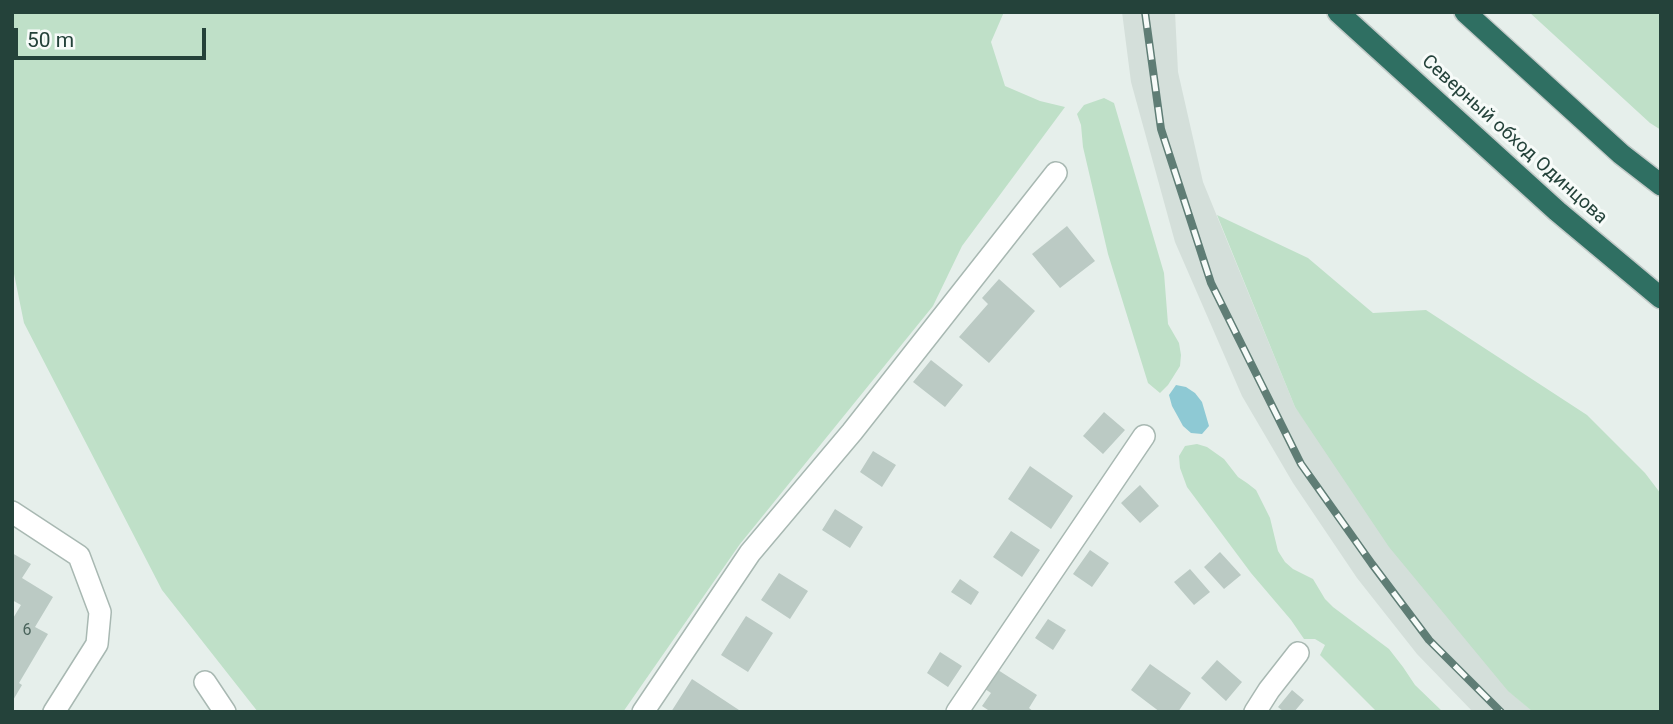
<!DOCTYPE html>
<meta charset="utf-8">
<style>
body{margin:0}
#map{position:relative;width:1673px;height:724px;overflow:hidden;background:#e6efeb;font-family:Roboto,sans-serif}
canvas{display:block}
.frame{position:absolute;inset:0;border:14px solid #24423a;pointer-events:none}
.scale{position:absolute;left:14px;top:28px;width:192px;height:32px;box-sizing:border-box;border:4px solid #24423a;border-top:0;padding-left:9px;font-size:21px;line-height:24px;white-space:nowrap;color:#24423a;-webkit-text-stroke:5px #f7fbf9;paint-order:stroke}
</style>
<div id="map">
<canvas width="1673" height="724"></canvas>
<div class="frame"></div>
<div class="scale">50 m</div>
</div>
<script>
const context = document.querySelector('canvas').getContext('2d');
context.lineJoin = 'round';
function fillPath(path, color) {
  context.fillStyle = color;
  context.fill(path, 'evenodd');
}
function shape(rows) {
  const path = new Path2D();
  for (const r of rows) {
    path.moveTo(r[0], r[1]);
    for (let i = 2; i < r.length; i += 2) path.lineTo(r[i], r[i + 1]);
  }
  return path;
}
function strokePath(path, color, width, dash) {
  context.strokeStyle = color;
  context.lineWidth = width;
  context.lineCap = dash ? 'butt' : 'round';
  context.setLineDash(dash || []);
  context.stroke(path);
}
function label(font, color, halo, rows, align = 'center') {
  context.font = font + ' Roboto,sans-serif';
  context.lineWidth = 6;
  context.setLineDash([]);
  context.textBaseline = 'middle';
  context.strokeStyle = halo;
  context.fillStyle = color;
  for (const [text, x, y, turn = 0] of rows) {
    context.save();
    context.translate(x, y);
    context.rotate((+turn || 0) * Math.PI / 180);
    context.textAlign = isNaN(turn) ? turn : align;
    if (halo) context.strokeText(text, 0, 0);
    context.fillText(text, 0, 0);
    context.restore();
  }
}
fillPath(shape([
 [1122,12,1175,12,1178,72,1203,182,1295,407,1508,690,1533,712,1473,712,1417,654,1357,578,1293,483,1242,396,1175,242,1131,82]
]), '#d4dfda');
fillPath(shape([
 [12,12,1004,12,991,42,1005,86,1040,101,1065,107,962,246,933,306,740,544,623,712,258,712,162,590,24,323,12,264],
 [1529,12,1661,12,1661,130,1650,123],
 [1104,98,1114,103,1164,273,1168,324,1179,343,1181,355,1180,366,1168,385,1160,393,1148,383,1108,254,1083,147,1081,125,1077,114,1084,105],
 [1217,215,1308,258,1373,313,1426,310,1587,415,1645,473,1661,494,1661,712,1533,712,1508,691,1389,547,1295,407],
 [1197,444,1207,447,1224,459,1238,477,1247,483,1256,490,1270,518,1278,551,1285,562,1293,569,1313,579,1325,599,1333,607,1389,649,1403,667,1415,685,1443,712,1377,712,1320,655,1325,645,1315,639,1304,639,1291,620,1251,573,1187,487,1180,468,1179,456,1185,446]
]), '#bfe0c8');
fillPath(shape([
 [1176,385,1186,387,1195,393,1202,402,1209,426,1202,434,1191,433,1183,426,1177,415,1172,406,1169,395]
]), '#8ec9d4');
fillPath(shape([
 [1067,226,1095,261,1060,288,1032,254],
 [999,279,1035,311,989,363,959,337,988,304,982,298],
 [931,360,963,385,945,407,913,382],
 [1104,412,1125,430,1103,454,1083,436],
 [873,451,896,465,882,487,860,472],
 [1030,466,1073,496,1051,529,1008,499],
 [1140,485,1159,506,1140,523,1121,503],
 [835,509,863,527,850,548,822,530],
 [1011,531,1040,550,1022,577,993,557],
 [1090,550,1109,563,1092,587,1073,574],
 [1220,552,1241,575,1224,589,1204,567],
 [12,553,31,564,22,578,53,597,35,627,48,634,19,683,22,685,12,702,12,620,21,605,12,600],
 [1190,569,1210,592,1194,605,1174,582],
 [779,573,808,591,790,619,761,600],
 [960,579,979,592,971,605,951,592],
 [746,616,773,633,748,672,721,655],
 [1048,619,1066,630,1053,650,1035,638],
 [940,652,962,666,948,687,927,673],
 [1217,660,1242,682,1226,701,1201,678],
 [1150,664,1191,693,1178,712,1160,712,1131,690],
 [998,670,1037,695,1029,708,1034,712,991,712,982,706,991,693,985,689],
 [692,679,739,710,738,712,671,712],
 [1292,690,1304,700,1294,712,1284,712,1278,707]
]), '#bbcac4');
const minor = shape([
 [12,512,79,556,100,612,97,644,54,712],
 [205,682,225,712],
 [643,712,750,553,852,432,1056,173],
 [957,712,1144,436],
 [1255,712,1269,690,1298,653]
]);
const highway = shape([
 [1338,12,1557,211,1661,298],
 [1465,12,1621,154,1661,185]
]);
strokePath(minor, '#a8b8b2', 24);
strokePath(highway, '#c2cac8', 24);
strokePath(minor, '#fff', 21);
strokePath(highway, '#2f6f62', 21);
const rail = shape([
 [1145,12,1161,129,1211,283,1301,464,1372,564,1429,640,1501,712]
]);
strokePath(rail, '#5f7d75', 8);
strokePath(rail, '#f7fbf9', 5, [16]);
label('16px', '#4a645c', null, [
 ["6",27,631]
]);
label('19px', '#24423a', '#f7fbf9', [
 ["Северный обход Одинцова",1514,140,42]
]);
</script>
